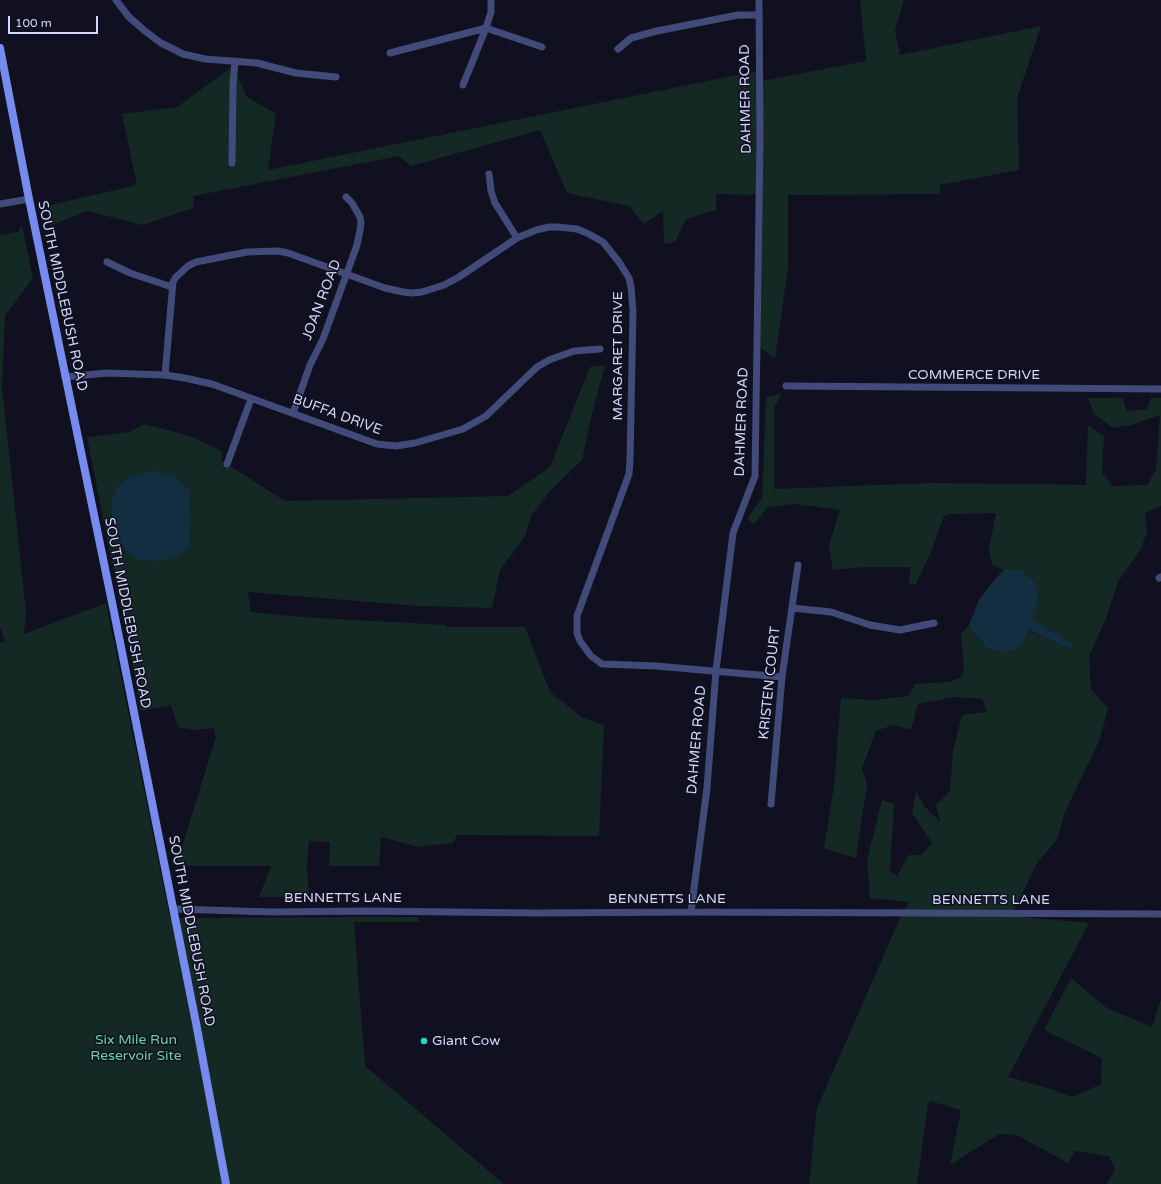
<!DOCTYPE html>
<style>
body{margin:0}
#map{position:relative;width:1161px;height:1184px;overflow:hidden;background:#101020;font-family:"Varela Round",sans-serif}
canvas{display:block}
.scale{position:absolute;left:8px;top:16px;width:90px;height:18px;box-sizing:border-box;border:2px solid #d4d7fa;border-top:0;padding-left:5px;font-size:12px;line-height:14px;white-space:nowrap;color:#d4d7fa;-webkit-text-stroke:3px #101020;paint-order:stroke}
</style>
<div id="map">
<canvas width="1161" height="1184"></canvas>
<div class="scale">100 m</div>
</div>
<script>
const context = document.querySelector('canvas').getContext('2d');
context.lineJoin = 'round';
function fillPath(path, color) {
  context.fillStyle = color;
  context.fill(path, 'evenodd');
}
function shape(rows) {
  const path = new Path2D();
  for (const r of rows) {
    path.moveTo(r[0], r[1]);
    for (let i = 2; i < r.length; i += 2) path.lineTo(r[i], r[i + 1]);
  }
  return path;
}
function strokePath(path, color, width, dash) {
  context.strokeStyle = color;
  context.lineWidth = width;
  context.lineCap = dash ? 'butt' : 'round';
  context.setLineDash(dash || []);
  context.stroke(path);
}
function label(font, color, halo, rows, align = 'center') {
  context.font = font + ' "Varela Round",sans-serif';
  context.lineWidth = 3;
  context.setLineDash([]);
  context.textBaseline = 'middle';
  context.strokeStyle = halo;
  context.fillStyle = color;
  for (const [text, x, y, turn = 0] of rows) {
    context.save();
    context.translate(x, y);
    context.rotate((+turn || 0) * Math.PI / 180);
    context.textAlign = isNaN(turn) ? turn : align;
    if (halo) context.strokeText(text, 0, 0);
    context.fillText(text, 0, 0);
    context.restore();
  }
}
fillPath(shape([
 [860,0,904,0,895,30,900,55,1041,26,1017,98,1019,170,940,185,940,194,788,195,788,267,775,359,760,347,762,195,716,194,716,210,686,219,675,242,664,244,663,211,644,224,629,206,567,193,540,130,411,166,399,156,193,196,193,208,143,225,87,211,50,226,46,206,137,185,122,114,177,107,233,66,247,97,276,114,268,170,762,70,762,81,866,61],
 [22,225,33,278,5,316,2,387,26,612,24,634,106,603,170,918,418,917,419,922,354,922,365,1066,504,1184,0,1184,0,643,5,641,0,626,0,235,18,232],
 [605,365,592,414,582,460,550,491,531,516,525,536,500,570,492,608,417,606,248,592,251,612,302,617,446,625,446,627,525,627,550,692,583,718,604,725,599,836,458,835,452,843,418,847,381,837,379,866,329,866,330,842,309,841,307,866,309,897,259,897,271,866,176,866,216,737,214,728,194,730,178,727,171,705,140,711,135,677,102,513,87,437,130,432,144,424,190,436,222,451,222,461,285,501,508,496,550,467,590,367],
 [189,489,190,545,137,559,127,552,120,542],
 [781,394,774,408,774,489,930,483,1035,484,1086,485,1088,425,1104,436,1102,473,1113,486,1147,485,1156,470,1160,415,1131,425,1113,428,1094,414,1088,398,1123,398,1126,411,1147,409,1151,398,1161,398,1161,506,1145,513,1147,531,1141,549,1119,580,1105,621,1089,656,1091,689,1108,708,1100,739,1065,812,1057,840,1037,863,1011,916,1089,923,1008,1077,1048,1088,1072,1097,1101,1084,1102,1058,1044,1030,1071,978,1107,1008,1152,1027,1161,999,1161,1184,1106,1184,1115,1170,1110,1157,1097,1154,1075,1151,1068,1163,1017,1135,999,1134,950,1165,961,1110,930,1101,928,1104,917,1184,809,1184,817,1108,898,923,909,902,870,898,867,860,882,800,894,804,890,871,897,876,909,855,921,855,932,843,912,813,916,791,924,806,940,822,936,805,950,791,953,751,962,715,987,712,982,699,954,697,918,704,911,730,893,725,876,731,862,769,867,784,856,858,824,848,834,786,841,698,876,700,908,696,915,684,949,682,962,677,964,667,961,634,969,625,972,631,987,648,1001,653,1014,651,1021,645,1028,630,1071,650,1031,618,1039,598,1035,582,1022,570,1004,570,992,565,989,549,996,513,948,514,944,516,931,552,916,584,909,583,911,567,866,567,833,570,829,545,840,510,795,504,768,507,754,524,747,519,762,498,766,397]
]), '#142924');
fillPath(shape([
 [152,471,161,472,175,477,189,489,190,545,179,556,156,561,137,559,127,552,120,542,115,530,111,510,112,500,115,491,125,479],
 [1004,570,1022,570,1035,582,1039,598,1031,618,1072,644,1071,650,1029,630,1021,645,1014,651,1001,653,987,648,972,631,969,625,979,600,996,578]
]), '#132e41');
strokePath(shape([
 [116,0,129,17,145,31,161,43,183,54,205,59,257,63,296,73,336,77],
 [618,49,631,38,657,31,738,15,758,15],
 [390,53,486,28,542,47],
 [463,85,486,28,491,12,491,0],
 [232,163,233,85,235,61],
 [489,174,491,191,495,203,517,238],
 [0,204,29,199],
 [107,262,130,273,172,287],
 [165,375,173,282,176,277,188,266,196,262,247,252,278,251,288,253,385,288,403,292,412,293,422,292,444,285,459,277,517,238,536,230,549,227,558,227,577,229,587,233,603,242,619,262,629,278,631,287,633,311,630,460,629,474,577,616,577,633,580,641,591,656,602,664,656,666,782,677],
 [65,377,107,373,165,375,185,378,212,384,377,444,396,446,415,443,463,429,486,416,537,367,549,360,574,351,600,349],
 [786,386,1161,389],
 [293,413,310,365,323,339,357,245,360,230,361,223,360,217,352,203,346,197],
 [227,464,251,399],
 [1159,578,1161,577],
 [792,608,831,612,870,625,900,630,934,623],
 [771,804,782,677,798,565],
 [173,909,272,912,366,911,536,913,691,912,1161,914],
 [691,912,707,788,716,670,733,533,755,476,760,140,759,0]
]), '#414a79', 7);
strokePath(shape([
 [0,48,29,199,114,612,196,1023,226,1184]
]), '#778bee', 8);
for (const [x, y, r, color] of [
 [424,1041,4,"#1cdecc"]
]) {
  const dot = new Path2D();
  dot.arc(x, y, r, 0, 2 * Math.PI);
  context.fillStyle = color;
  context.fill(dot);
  strokePath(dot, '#101020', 1.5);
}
label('14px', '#d4d7fa', '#101020', [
 ["DAHMER ROAD",746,99,-91],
 ["SOUTH MIDDLEBUSH ROAD",62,296,78],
 ["JOAN ROAD",322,300,-69],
 ["MARGARET DRIVE",618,356,-90],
 ["COMMERCE DRIVE",974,375],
 ["BUFFA DRIVE",337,415,20],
 ["DAHMER ROAD",742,422,-88],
 ["SOUTH MIDDLEBUSH ROAD",127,613,79],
 ["KRISTEN COURT",770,683,-84],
 ["DAHMER ROAD",697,740,-85],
 ["BENNETTS LANE",343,898],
 ["BENNETTS LANE",667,899],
 ["BENNETTS LANE",991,900],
 ["SOUTH MIDDLEBUSH ROAD",191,931,79]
]);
label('14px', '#6ad0a3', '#101020', [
 ["Six Mile Run",136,1040],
 ["Reservoir Site",136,1056]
]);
label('14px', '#d4d7fa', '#101020', [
 ["Giant Cow",432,1041]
], 'left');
</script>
